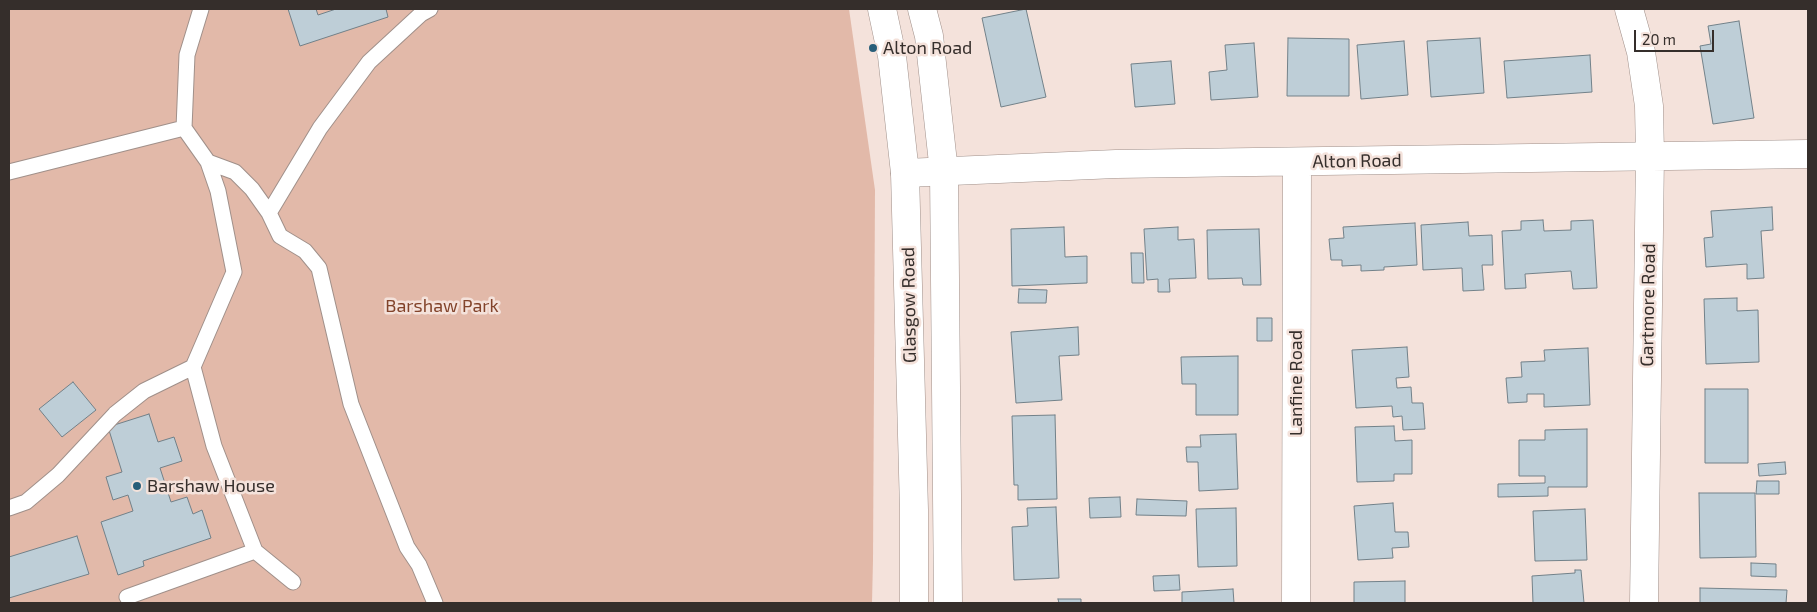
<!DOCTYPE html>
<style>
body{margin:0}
#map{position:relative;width:1817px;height:612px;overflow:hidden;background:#f4e2db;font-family:"Exo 2",sans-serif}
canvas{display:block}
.frame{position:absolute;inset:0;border:10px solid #352e2b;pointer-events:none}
.scale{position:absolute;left:1634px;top:30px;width:80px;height:22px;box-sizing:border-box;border:2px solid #352e2b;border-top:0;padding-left:6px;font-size:15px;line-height:18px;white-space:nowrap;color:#352e2b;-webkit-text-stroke:4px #f4e2db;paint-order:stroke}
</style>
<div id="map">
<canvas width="1817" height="612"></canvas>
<div class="frame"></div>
<div class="scale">20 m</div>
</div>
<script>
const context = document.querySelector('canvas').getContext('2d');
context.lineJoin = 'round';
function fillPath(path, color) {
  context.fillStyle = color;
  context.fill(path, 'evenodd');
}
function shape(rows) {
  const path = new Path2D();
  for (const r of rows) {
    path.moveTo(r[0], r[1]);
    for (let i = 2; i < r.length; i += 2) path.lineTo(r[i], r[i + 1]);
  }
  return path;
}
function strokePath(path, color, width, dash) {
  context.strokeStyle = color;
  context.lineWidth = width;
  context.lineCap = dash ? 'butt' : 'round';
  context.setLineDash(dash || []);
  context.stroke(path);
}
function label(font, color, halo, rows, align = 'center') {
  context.font = font + ' "Exo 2",sans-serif';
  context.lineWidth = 5;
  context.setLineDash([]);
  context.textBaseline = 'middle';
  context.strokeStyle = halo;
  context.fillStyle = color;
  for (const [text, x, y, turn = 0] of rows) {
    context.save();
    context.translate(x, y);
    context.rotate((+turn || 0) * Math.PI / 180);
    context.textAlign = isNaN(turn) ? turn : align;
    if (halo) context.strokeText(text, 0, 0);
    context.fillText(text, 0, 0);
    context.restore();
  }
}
fillPath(shape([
 [9,9,849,9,875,190,873,560,872,603,9,603]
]), '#e2b9a9');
const building = shape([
 [288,9,316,9,318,15,336,9,386,9,388,17,300,46,288,9],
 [1026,9,1046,97,1001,107,982,18,1026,9],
 [1739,21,1754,118,1713,124,1700,46,1711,44,1708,26,1739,21],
 [1288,38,1349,39,1349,96,1287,96,1288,38],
 [1480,38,1484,93,1431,97,1427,41,1480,38],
 [1404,41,1408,95,1361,99,1357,45,1404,41],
 [1254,43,1258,97,1211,100,1209,72,1227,70,1225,45,1254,43],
 [1590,55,1592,92,1507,98,1504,61,1590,55],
 [1171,61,1175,104,1135,107,1131,64,1171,61],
 [1772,207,1773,230,1761,231,1764,278,1747,279,1747,264,1706,267,1704,238,1713,237,1711,211,1772,207],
 [1543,220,1544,231,1571,230,1571,221,1593,220,1597,288,1573,289,1571,271,1525,274,1526,288,1505,289,1502,231,1521,230,1521,221,1543,220],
 [1468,222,1469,236,1492,235,1493,265,1482,265,1484,290,1463,291,1462,268,1423,270,1421,225,1468,222],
 [1415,223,1417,265,1384,267,1384,270,1361,271,1361,265,1342,266,1342,260,1331,260,1329,239,1344,238,1343,227,1415,223],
 [1064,227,1065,257,1087,256,1087,283,1012,286,1011,229,1064,227],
 [1178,227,1178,240,1194,239,1196,278,1169,279,1170,292,1158,292,1158,279,1147,280,1144,229,1178,227],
 [1259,229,1261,285,1243,285,1242,278,1208,279,1207,230,1259,229],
 [1131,253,1143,253,1144,283,1132,283,1131,253],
 [1019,289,1047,290,1046,303,1018,303,1019,289],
 [1737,298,1737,311,1758,310,1759,362,1706,364,1704,299,1737,298],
 [1257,318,1272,318,1272,341,1257,341,1257,318],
 [1078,327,1079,355,1059,356,1062,400,1016,403,1011,332,1078,327],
 [1407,347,1409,377,1396,378,1397,388,1411,387,1412,403,1423,403,1425,429,1403,430,1402,416,1393,417,1392,406,1356,408,1352,350,1407,347],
 [1588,348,1590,405,1544,407,1544,394,1527,394,1527,402,1508,403,1506,378,1522,377,1521,362,1545,361,1544,350,1588,348],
 [1238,356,1238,415,1196,415,1196,384,1182,384,1181,357,1238,356],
 [73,382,96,410,62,437,39,409,73,382],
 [1705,389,1748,389,1748,463,1705,463,1705,389],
 [149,414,158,442,174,437,182,461,160,468,171,502,187,497,193,514,202,510,211,538,143,561,144,566,118,575,101,522,133,511,128,495,113,500,106,477,122,472,108,427,149,414],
 [1055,415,1057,499,1018,500,1018,485,1014,485,1012,416,1055,415],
 [1394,426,1395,441,1412,440,1412,474,1394,474,1394,481,1357,482,1355,427,1394,426],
 [1587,429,1587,487,1548,487,1548,496,1498,497,1498,484,1545,483,1545,476,1519,476,1519,440,1545,440,1545,430,1587,429],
 [1236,434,1238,489,1199,491,1198,462,1187,462,1186,447,1201,447,1200,435,1236,434],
 [1785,462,1786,474,1759,476,1758,464,1785,462],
 [1757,481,1779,481,1779,494,1756,494,1757,481],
 [1699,493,1755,493,1756,557,1700,558,1699,493],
 [1120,497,1121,517,1090,518,1089,498,1120,497],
 [1137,499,1187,501,1186,516,1136,515,1137,499],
 [1393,503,1395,532,1408,532,1409,547,1392,548,1393,558,1358,560,1354,506,1393,503],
 [1056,507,1059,578,1014,580,1012,527,1028,526,1027,508,1056,507],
 [1236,508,1237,566,1198,567,1196,509,1236,508],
 [1585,509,1587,560,1535,561,1533,511,1585,509],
 [77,536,89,574,9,598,9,557,77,536],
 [1751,563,1776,564,1776,577,1751,576,1751,563],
 [1575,570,1581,570,1584,603,1533,603,1532,576,1575,573,1575,570],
 [1179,575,1180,590,1154,591,1153,576,1179,575],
 [1405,581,1405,603,1354,603,1354,582,1405,581],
 [1700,588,1787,590,1786,603,1700,603,1700,588],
 [1233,589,1234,603,1182,603,1182,592,1233,589],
 [1058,599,1081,599,1081,603,1059,603,1058,599]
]);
fillPath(building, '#beced7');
strokePath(building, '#728189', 1);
const lane = shape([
 [208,162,235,172,252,189,269,213,280,236,305,251,319,268,351,404,407,547,419,565,435,603],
 [9,172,184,128],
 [269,213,320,128,369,62,421,14,430,9],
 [193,367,214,446,255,551,293,582],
 [9,508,26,502,58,475,115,414,144,391,193,367,234,272,218,191,208,162,184,128,187,55,201,9],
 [127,597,255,551]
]);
const street = shape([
 [1629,9,1641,52,1649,106,1650,155,1644,603],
 [905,173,1116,164,1808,154],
 [1296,603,1297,162]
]);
const primary = shape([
 [882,9,892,56,905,173,914,510,914,603],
 [922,9,929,36,944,172,948,603]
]);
strokePath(lane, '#a0908a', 17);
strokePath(street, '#a0908a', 29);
strokePath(primary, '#a0908a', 29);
strokePath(lane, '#fff', 15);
strokePath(street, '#fff', 28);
strokePath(primary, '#fff', 28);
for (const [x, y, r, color] of [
 [873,48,5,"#285e79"],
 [137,486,5,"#285e79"]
]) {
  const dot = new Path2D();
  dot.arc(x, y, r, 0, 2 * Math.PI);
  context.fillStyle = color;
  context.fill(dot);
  strokePath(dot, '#f4e2db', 2);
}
label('18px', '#352e2b', '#f4e2db', [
 ["Alton Road",883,48],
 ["Barshaw House",147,486]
], 'left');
label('18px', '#352e2b', '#f4e2db', [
 ["Alton Road",1357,161,-1],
 ["Glasgow Road",909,305,-91],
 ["Gartmore Road",1648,305,-89],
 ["Lanfine Road",1296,383,-90]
]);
label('18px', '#82432a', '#f4e2db', [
 ["Barshaw Park",442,306]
]);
</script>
